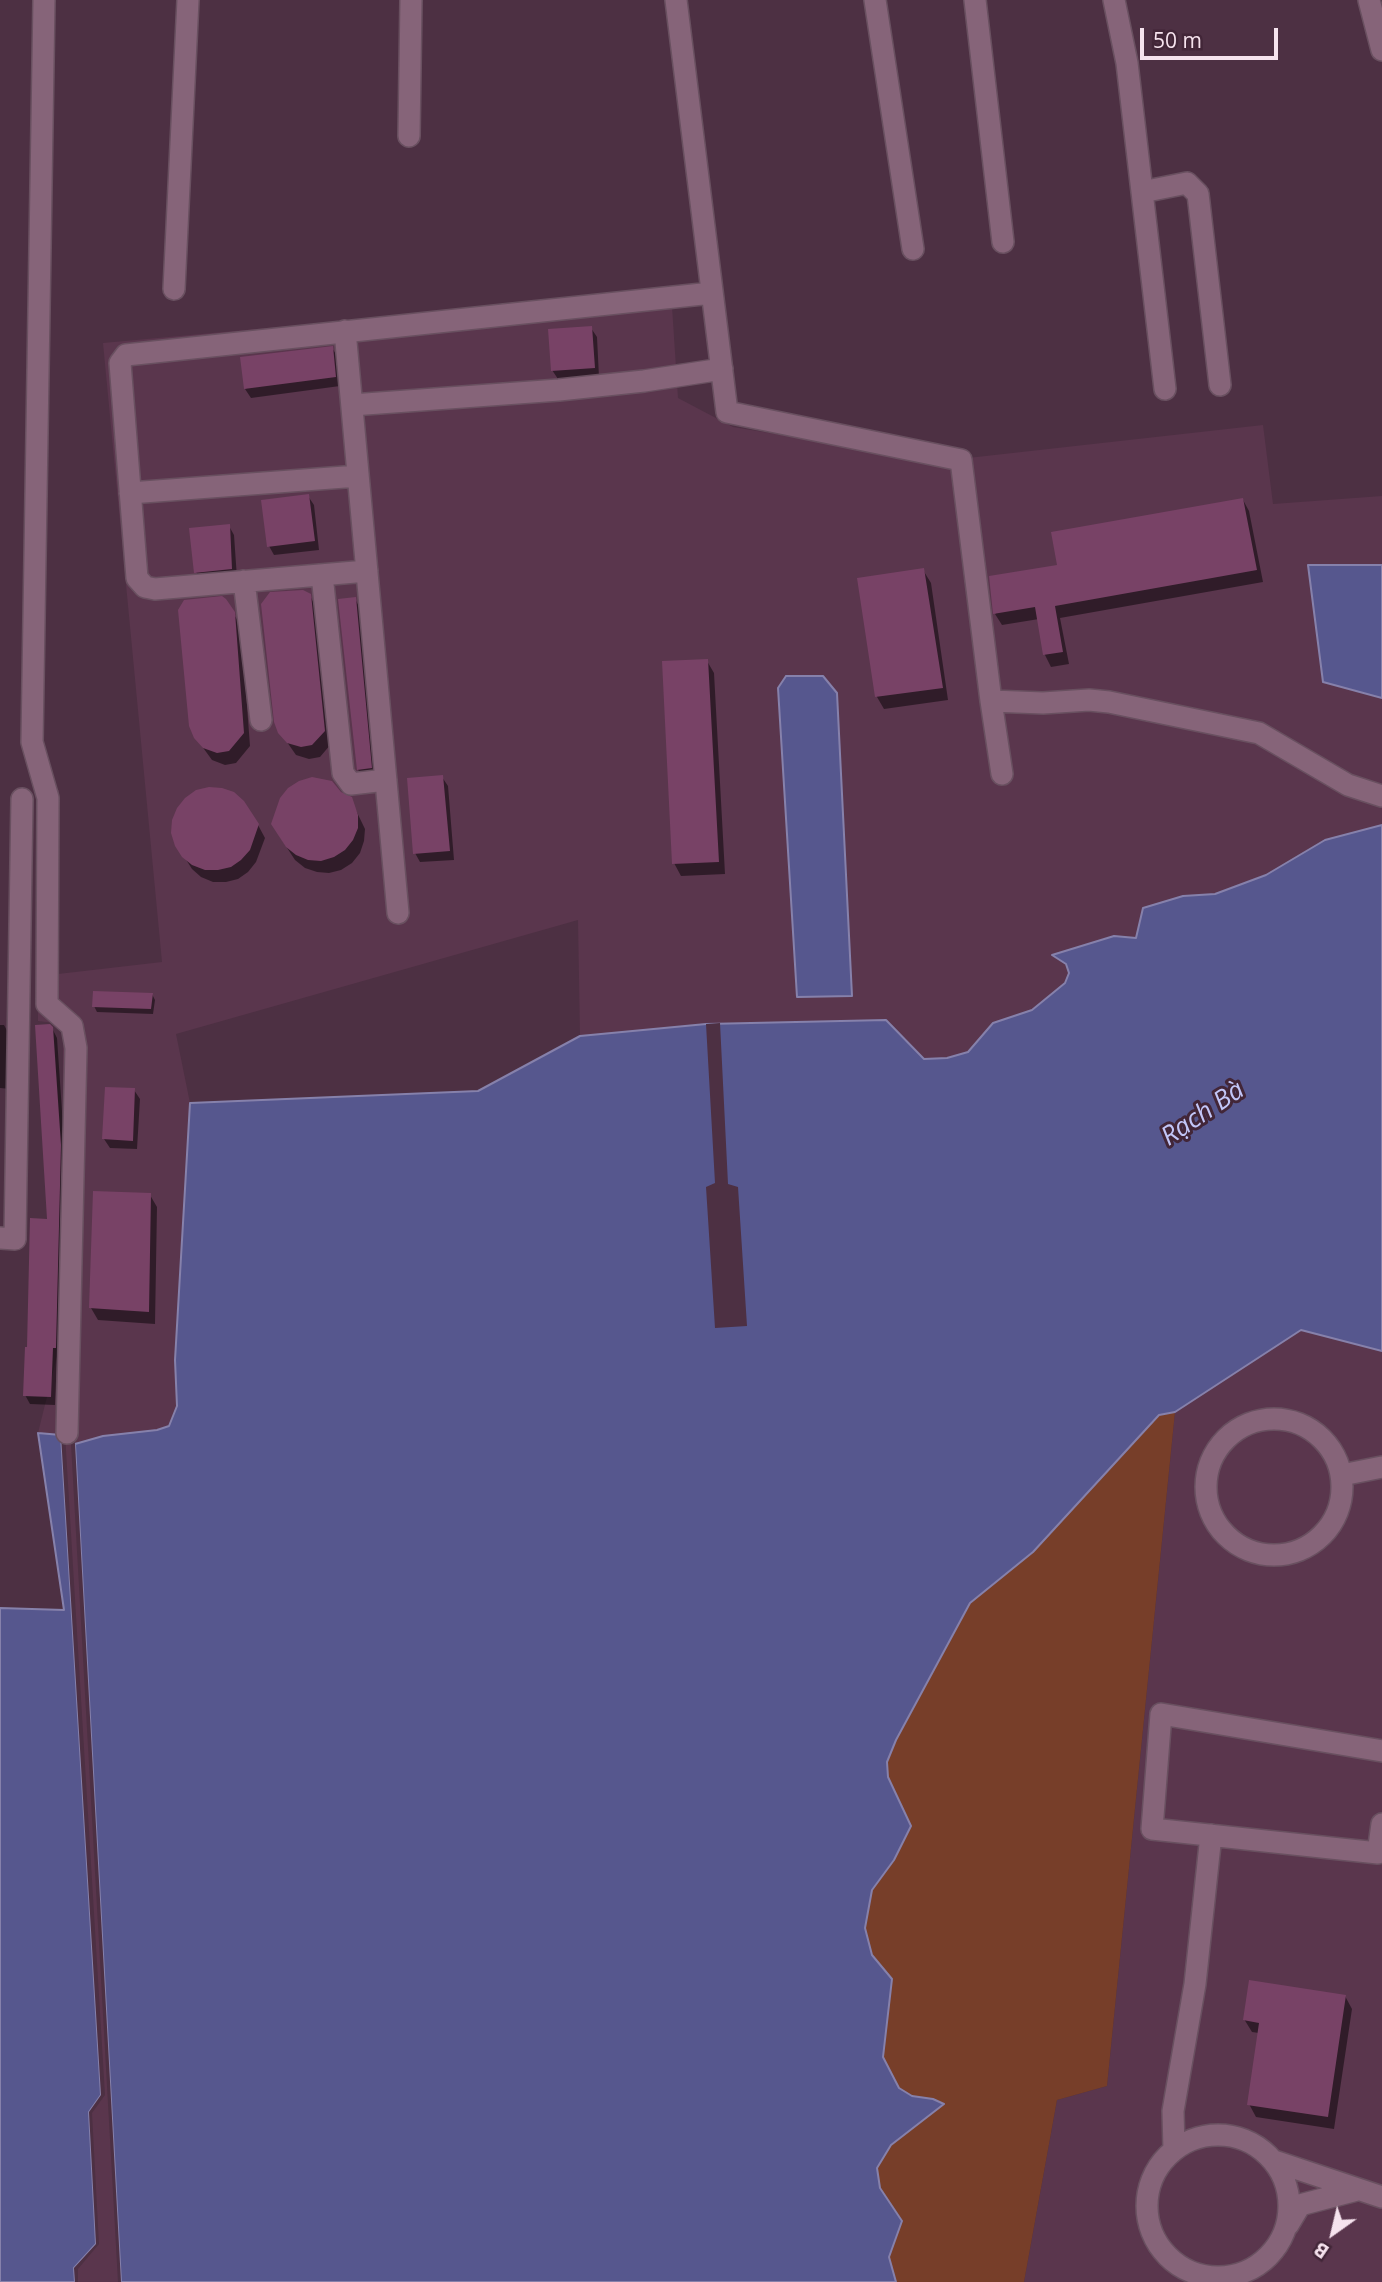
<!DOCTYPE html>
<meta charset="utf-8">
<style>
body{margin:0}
#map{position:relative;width:1382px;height:2282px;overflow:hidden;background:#4d3043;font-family:"Open Sans",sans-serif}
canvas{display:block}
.north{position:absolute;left:1298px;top:2198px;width:70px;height:70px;-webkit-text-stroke:5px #422638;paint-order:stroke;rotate:214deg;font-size:19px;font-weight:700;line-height:28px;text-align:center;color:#f6e3ee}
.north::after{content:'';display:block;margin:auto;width:24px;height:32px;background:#f6e3ee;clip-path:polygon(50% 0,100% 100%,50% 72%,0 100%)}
.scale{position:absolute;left:1140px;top:28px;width:138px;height:32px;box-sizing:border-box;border:4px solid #f6e3ee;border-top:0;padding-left:9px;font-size:21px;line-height:24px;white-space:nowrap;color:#f6e3ee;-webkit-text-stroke:5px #422638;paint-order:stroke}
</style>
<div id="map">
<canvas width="1382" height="2282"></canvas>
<div class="north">B</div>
<div class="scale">50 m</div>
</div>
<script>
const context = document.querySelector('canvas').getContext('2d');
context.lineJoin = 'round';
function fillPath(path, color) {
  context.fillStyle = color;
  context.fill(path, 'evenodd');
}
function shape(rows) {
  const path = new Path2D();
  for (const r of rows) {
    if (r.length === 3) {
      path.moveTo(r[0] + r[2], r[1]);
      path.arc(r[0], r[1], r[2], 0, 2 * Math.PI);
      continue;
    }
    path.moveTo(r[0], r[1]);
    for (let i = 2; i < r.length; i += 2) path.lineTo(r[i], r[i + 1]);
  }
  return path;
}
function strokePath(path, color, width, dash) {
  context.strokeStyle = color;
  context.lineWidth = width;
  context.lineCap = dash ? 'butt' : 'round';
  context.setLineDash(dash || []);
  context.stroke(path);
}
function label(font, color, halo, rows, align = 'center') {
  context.font = font + ' "Open Sans",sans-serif';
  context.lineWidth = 6;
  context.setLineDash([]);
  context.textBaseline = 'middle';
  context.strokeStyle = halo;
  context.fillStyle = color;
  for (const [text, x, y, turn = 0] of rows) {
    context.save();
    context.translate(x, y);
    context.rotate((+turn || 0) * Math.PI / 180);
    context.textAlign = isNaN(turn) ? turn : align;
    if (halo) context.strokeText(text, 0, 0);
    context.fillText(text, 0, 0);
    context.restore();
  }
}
fillPath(shape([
 [671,291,678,398,733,427,941,461,1263,425,1273,504,1382,496,1382,565,1308,565,1323,682,1382,698,1382,825,1325,840,1272,872,1215,894,1183,896,1136,938,1114,936,1053,955,1066,964,1069,973,1065,983,1032,1010,993,1023,968,1052,947,1058,924,1059,886,1020,705,1024,580,1036,578,920,176,1034,190,1103,175,1360,177,1406,169,1425,157,1430,103,1436,121,2282,75,2282,74,2268,96,2244,61,1435,38,1433,59,1348,63,1220,63,1024,38,1021,36,791,59,790,58,974,162,962,103,343],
 [1301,1330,1382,1351,1382,2282,1024,2282,1057,2100,1107,2086,1175,1412]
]), '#5a364d');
fillPath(shape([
 [1175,1412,1107,2086,1057,2100,1024,2282,896,2282,889,2257,902,2221,880,2188,877,2168,891,2145,943,2104,933,2099,912,2096,899,2088,883,2057,892,1979,872,1955,865,1928,872,1890,894,1860,911,1826,888,1777,887,1762,896,1740,970,1603,1033,1552,1159,1415]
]), '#773e29');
const water = shape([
 [1308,565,1382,565,1382,698,1323,682,1308,565],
 [786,676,823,676,837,693,852,996,797,997,778,688,786,676],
 [1382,825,1382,1351,1301,1330,1175,1412,1159,1415,1033,1552,970,1603,896,1740,887,1762,888,1777,911,1826,894,1860,872,1890,865,1928,872,1955,892,1979,883,2057,899,2088,912,2096,933,2099,944,2104,891,2145,877,2168,880,2188,902,2221,889,2257,896,2282,121,2282,75,1444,103,1436,157,1430,169,1426,177,1406,175,1360,190,1103,478,1091,580,1036,706,1024,886,1020,924,1059,947,1058,968,1052,993,1023,1032,1010,1065,983,1069,973,1066,964,1052,955,1114,936,1136,938,1143,908,1183,896,1215,894,1266,875,1325,840,1382,825],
 [38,1433,61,1435,101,2095,89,2112,96,2244,74,2268,75,2282,0,2282,0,1608,64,1610,38,1433]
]);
fillPath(water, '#56578e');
strokePath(water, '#8681ab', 2);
fillPath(shape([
 [720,1023,728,1184,738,1187,747,1326,715,1328,706,1187,715,1183,706,1024],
 [65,1434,105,2095,92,2113,99,2244,78,2269,78,2282,75,2282,74,2268,96,2244,89,2112,101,2095,61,1435],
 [74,1440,75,1444,121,2282,118,2282,71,1444]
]), '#4d3043');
fillPath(shape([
 [591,328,597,337,599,377,558,379,552,370],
 [332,348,338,357,340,386,251,398,245,389],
 [308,496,314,505,319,550,274,555,269,546],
 [1243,500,1249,511,1263,582,1060,618,1069,664,1051,667,1045,655,1039,619,1002,625,995,614,1059,566],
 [229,526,234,535,237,578,201,581,196,572],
 [923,570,931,583,948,700,884,709,877,697,859,580],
 [310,596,317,609,331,744,320,757,309,759,296,755,280,732],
 [355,599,360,608,376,777,364,779,357,768],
 [225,600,241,626,250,746,236,763,225,765,212,760,196,738],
 [707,661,714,673,725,874,681,876,674,863],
 [442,777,448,786,454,860,420,862,415,853],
 [350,798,365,829,364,841,360,853,352,863,341,870,329,873,317,872,305,868,295,860,280,837],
 [258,825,265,838,256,862,248,872,238,879,226,882,213,882,201,877,192,869,185,858],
 [152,994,155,1000,153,1014,97,1012,94,1006],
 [0,1025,4,1025,11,1038,11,1089,0,1088],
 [52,1028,57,1038,65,1155,60,1356,57,1356,55,1405,30,1404,25,1395,29,1349,49,1221],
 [134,1090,140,1099,137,1149,110,1148,104,1139],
 [150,1195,157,1207,155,1324,98,1320,91,1308],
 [1345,1996,1352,2009,1334,2129,1256,2117,1249,2104,1259,2033,1252,2032,1244,2019]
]), '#0007');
fillPath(shape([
 [592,326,595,368,551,371,548,329],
 [333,346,336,377,244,389,240,357],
 [309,494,315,541,267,547,261,500],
 [1243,498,1257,570,1055,606,1063,652,1043,655,1035,607,993,614,989,576,1057,565,1051,532],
 [230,524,232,569,194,573,189,528],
 [924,568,943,688,875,697,857,578],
 [303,590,311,594,325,731,312,745,301,747,287,743,278,733,274,722,261,604,270,592],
 [222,596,226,599,235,612,244,733,229,751,217,753,203,748,194,738,189,726,178,610,184,600],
 [356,597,372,768,357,770,338,599],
 [708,659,719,862,672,864,662,661],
 [443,775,450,851,413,854,407,778],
 [312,777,332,781,341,792,352,797,358,815,358,828,353,840,345,850,334,857,321,861,308,860,296,855,286,847,271,824,280,798,288,788,299,781],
 [209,787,222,788,234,792,244,801,259,824,250,850,241,860,231,867,218,870,205,870,192,865,182,857,175,846,171,833,172,820,177,808,185,798,196,790],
 [93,991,153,993,151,1009,92,1007],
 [50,1024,53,1027,61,1145,56,1348,53,1348,51,1397,23,1396,25,1347,27,1347,30,1218,47,1219,35,1025],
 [105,1087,135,1088,133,1141,102,1139],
 [93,1191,151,1193,149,1312,89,1308],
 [1249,1980,1346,1995,1328,2117,1247,2105,1259,2023,1243,2020]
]), '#784266');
const minor = shape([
 [44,0,32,742,48,798,47,1004,72,1026,76,1048,67,1433],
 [676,0,727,412,961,460,991,701,1002,774],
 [875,0,913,249],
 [975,0,1003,242],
 [1114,0,1127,63,1165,389],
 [1369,0,1382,50],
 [409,136,411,0],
 [1142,192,1187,183,1198,194,1220,385],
 [174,289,188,0],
 [345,331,398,913],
 [352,405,559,390,644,381,722,369],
 [130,493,358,476],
 [367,571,155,589,145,587,137,578,120,363,126,355,712,293],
 [322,575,343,773,351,784,386,780],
 [244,581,261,720],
 [991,701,1043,703,1089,700,1109,702,1259,733,1348,785,1382,796],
 [0,1238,15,1239,22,799],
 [1274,1487,68],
 [1342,1475,1382,1467],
 [1382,1751,1161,1714,1152,1829,1378,1853,1382,1824],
 [1218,2206,71],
 [1174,2150,1173,2111,1195,1984,1211,1835],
 [1274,2161,1382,2197],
 [1288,2225,1300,2205,1357,2190]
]);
strokePath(minor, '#695060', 24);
strokePath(minor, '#866479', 21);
label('italic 26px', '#c2c6f8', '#422638', [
 ["Rạch Bà",1203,1114,-34]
]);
</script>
